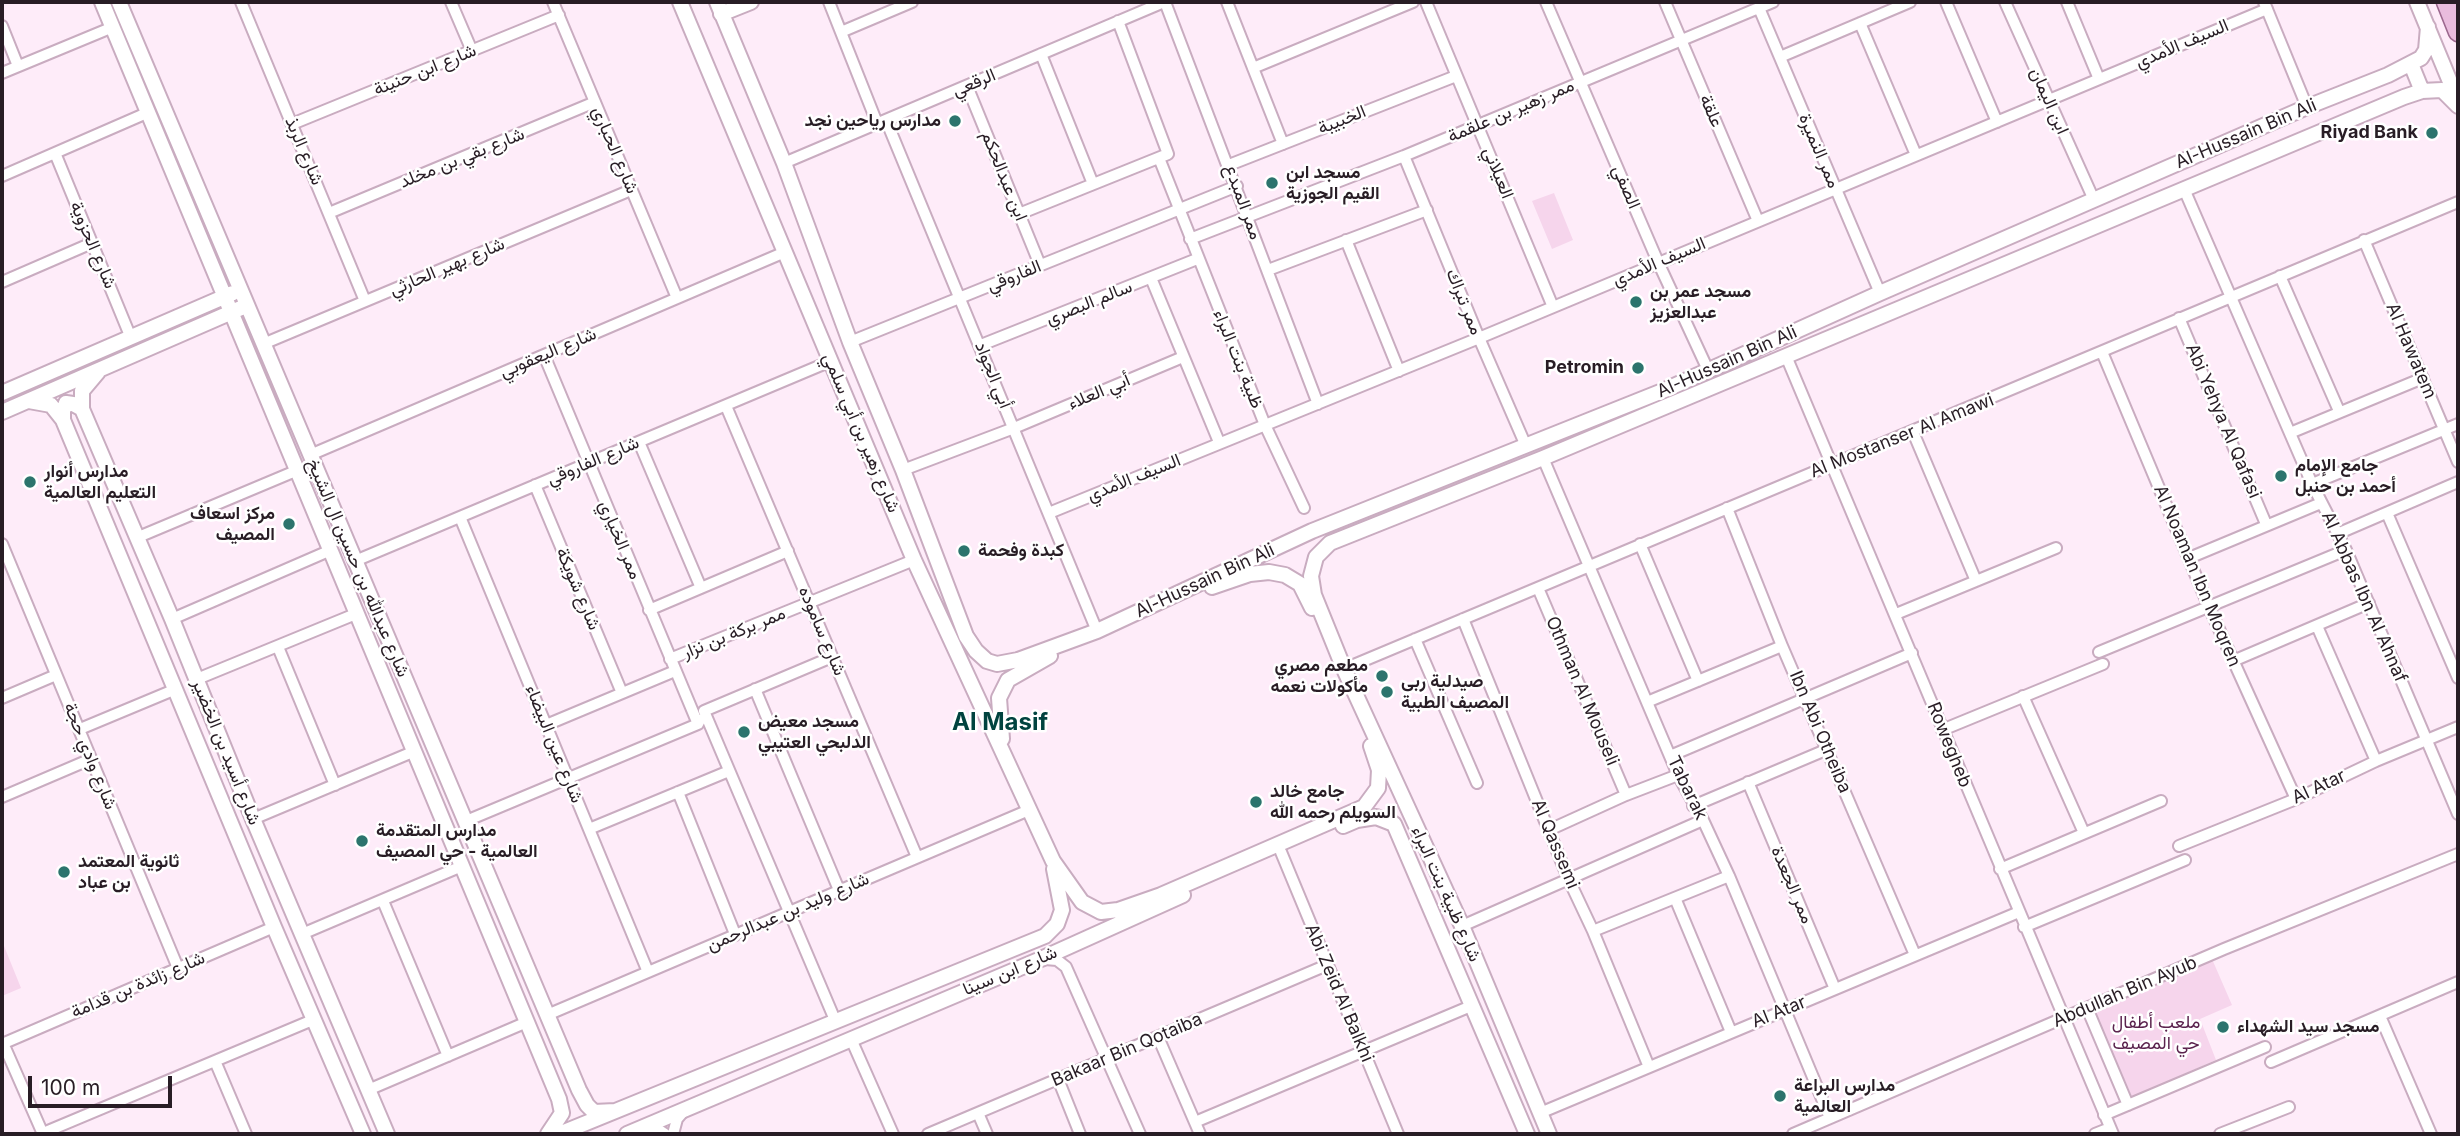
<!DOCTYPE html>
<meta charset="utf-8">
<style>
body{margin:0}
#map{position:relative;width:2460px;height:1136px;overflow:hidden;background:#feecf9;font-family:Inter,sans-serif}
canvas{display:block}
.frame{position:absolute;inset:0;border:4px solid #281d25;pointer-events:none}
.scale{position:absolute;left:28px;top:1076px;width:144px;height:32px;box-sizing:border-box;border:4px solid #281d25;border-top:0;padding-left:9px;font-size:21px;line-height:24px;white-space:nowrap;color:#281d25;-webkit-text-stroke:5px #fff;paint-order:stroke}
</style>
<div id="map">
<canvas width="2460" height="1136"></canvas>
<div class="frame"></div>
<div class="scale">100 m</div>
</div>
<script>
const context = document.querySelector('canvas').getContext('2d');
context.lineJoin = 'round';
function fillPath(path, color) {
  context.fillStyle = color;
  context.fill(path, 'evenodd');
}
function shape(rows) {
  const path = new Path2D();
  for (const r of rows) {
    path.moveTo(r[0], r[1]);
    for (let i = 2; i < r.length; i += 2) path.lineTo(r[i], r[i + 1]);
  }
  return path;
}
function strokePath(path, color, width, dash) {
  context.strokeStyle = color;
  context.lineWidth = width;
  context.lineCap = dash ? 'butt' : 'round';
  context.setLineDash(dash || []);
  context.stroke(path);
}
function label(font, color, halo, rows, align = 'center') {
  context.font = font + ' Inter,Vazirmatn,sans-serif';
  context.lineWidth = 5;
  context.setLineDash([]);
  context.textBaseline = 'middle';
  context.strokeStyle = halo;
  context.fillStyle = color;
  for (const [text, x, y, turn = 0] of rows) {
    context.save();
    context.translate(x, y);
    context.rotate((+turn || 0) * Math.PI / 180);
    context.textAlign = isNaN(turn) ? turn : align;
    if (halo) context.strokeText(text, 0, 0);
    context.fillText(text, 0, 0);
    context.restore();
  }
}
fillPath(shape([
 [1554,193,1573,240,1552,249,1532,201],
 [2,941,21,988,2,996],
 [2212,959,2232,1005,2200,1019,2216,1060,2132,1097,2094,1010]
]), '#f6d5ec');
const minor = shape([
 [241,2,365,301],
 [451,2,472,51],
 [553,2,677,298],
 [829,2,877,123],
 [1165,2,1318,404],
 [1227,2,1283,144],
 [1426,2,1553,307],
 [1546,2,1658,262,1708,370],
 [1665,2,1758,221],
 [1946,2,1997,122],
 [2005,2,2094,200],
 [2067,2,2099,79],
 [2264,2,2307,107],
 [1759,8,1880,293],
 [1860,23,1916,155],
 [2,26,18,66],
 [841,32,912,2],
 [1041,54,1093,184],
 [1780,57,1910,2],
 [1253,68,1413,2],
 [2,73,113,27],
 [967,86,1040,265],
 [886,120,1097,631],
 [292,124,559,15],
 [55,153,131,338],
 [1404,156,1479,338,1526,446],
 [1159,158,1265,425,1304,508],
 [784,163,1164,2],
 [1229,165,1456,76],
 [2,176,149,112],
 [2184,189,2312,484,2346,550,2458,814],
 [329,213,595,102],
 [1019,214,1168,154,1118,21],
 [1190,239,1404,156,1773,2],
 [1346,240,1399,371],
 [2364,240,2458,462],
 [1268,270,1427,210],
 [2280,276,2339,411],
 [1151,278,1219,442],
 [2,282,92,243],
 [2179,318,2266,524],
 [850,342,1237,186],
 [263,344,631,190],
 [981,345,1197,259],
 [2102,352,2209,607,2296,799],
 [544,355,698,724],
 [1786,356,2113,1134],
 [726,406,917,857],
 [1913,432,1976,581],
 [2290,433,2423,378],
 [639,442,701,588],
 [310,455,785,252],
 [1543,458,1678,775,1703,820,1729,876,1830,1118],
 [903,470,1014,428,1183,357],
 [2312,484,2458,424],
 [535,485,622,693],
 [1727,508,1782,646,1915,955],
 [1049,513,1479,338,2267,9],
 [2387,513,2458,678],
 [460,517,648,972],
 [2337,534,2458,482],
 [136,538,298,470],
 [2,544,178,968],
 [1640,544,1698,681],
 [2189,558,2321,503],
 [355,561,831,361],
 [1538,588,1626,795],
 [649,610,788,551],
 [1896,614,2056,548],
 [172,619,331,550],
 [1463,619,1568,878,1593,931,1649,1067],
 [2317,626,2376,761],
 [1415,639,1477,783],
 [278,647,335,785],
 [2099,652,2346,550],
 [670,659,914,560],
 [2233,661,2369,603],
 [1344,669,2458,202],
 [197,679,358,613],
 [755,689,839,890],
 [2023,696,2084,833],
 [2,698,56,675],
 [1647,702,1782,646],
 [704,711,835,1020],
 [704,711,832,657],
 [546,725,675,671],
 [80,729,176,689],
 [1942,730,2103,664],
 [1670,756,1912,653],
 [1748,782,1835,989],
 [678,792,735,934],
 [2,797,91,759],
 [1693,806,1828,749],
 [253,819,415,751],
 [466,821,698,724,700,720],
 [589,829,729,771],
 [1549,830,1626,795,1678,775],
 [2179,846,2296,799,2376,761,2458,727],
 [1281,852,1398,1134],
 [2000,869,2161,801],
 [1675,898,1731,1032],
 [383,901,448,1056],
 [1462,926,1703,820],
 [2024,927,2185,860],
 [1593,931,1729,876],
 [302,934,462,866],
 [1045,959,1057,960,1066,967,1140,1134],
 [2087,1008,2128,1105],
 [547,1015,1029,810],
 [2380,1016,2431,1134],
 [1158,1037,1200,1134],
 [851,1039,893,1134],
 [3,1043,43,1134],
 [2,1044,274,927],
 [215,1061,246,1134],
 [2271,1062,2458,982],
 [1058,1079,1080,1134],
 [368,1090,527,1022],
 [978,1113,987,1134],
 [1540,1113,2019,912],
 [2104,1115,2265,1047],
 [1195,1122,1471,1006],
 [646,1126,656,1128,665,1134],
 [43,1133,315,1019],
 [673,1134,677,1119,683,1112],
 [928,1134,1327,965],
 [1793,1134,2224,949,2458,854],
 [2095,1134,2110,1128],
 [2220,1134,2289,1107]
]);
const tertiary = shape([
 [102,2,559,1099,562,1113,548,1134],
 [119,2,579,1090,587,1105,594,1112,615,1111],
 [680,2,914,560,1053,861,1082,902,1101,912,1118,910,1161,895,1364,807,1378,788,1379,770,1371,746],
 [717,2,784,163,850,342,903,470,966,636,976,651,987,661,997,664,1018,660,1097,631,1312,531,1665,390,1880,293,2307,107,2388,75,2421,58,2426,50,2428,27],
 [2417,2,2458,101],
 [721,14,751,2],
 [2411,64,2422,91],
 [98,372,82,391,82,409,172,619,253,819,387,1134],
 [2,393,233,293],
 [29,401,51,405,63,420,274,927,363,1134],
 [2,412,241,308],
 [63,420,63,411,66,403,73,404,82,409],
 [1212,587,1250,574,1269,572,1285,575,1300,584,1312,608],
 [1002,739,999,698,1008,680,1050,656],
 [1343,826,1357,820,1376,817,1394,824,1527,1134],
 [559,1134,1045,936,1057,924,1062,910,1054,869],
 [627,1134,1041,959,1183,895],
 [1549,1134,1462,926,1344,669,1314,595,1311,576,1316,557,1330,543,1543,458,2404,97,2422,91,2442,90,2458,106]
]);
const primary = shape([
 [2446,2,2458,32]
]);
strokePath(minor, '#c9acc0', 14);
strokePath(tertiary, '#c9acc0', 18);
strokePath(primary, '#9c688e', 21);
strokePath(minor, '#fff', 10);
strokePath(tertiary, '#fff', 14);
strokePath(primary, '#e9bcdd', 18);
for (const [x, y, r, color] of [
 [955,121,7,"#2c746d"],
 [2432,133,7,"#2c746d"],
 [1272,183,7,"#2c746d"],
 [1636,302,7,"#2c746d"],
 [1638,368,7,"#2c746d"],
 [2281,476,7,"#2c746d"],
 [30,482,7,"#2c746d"],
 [289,524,7,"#2c746d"],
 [964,551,7,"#2c746d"],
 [1382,676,7,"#2c746d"],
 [1387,692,7,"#2c746d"],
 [744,732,7,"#2c746d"],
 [1256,802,7,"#2c746d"],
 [362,841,7,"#2c746d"],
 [64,872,7,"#2c746d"],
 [2223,1027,7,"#2c746d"],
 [1780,1096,7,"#2c746d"]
]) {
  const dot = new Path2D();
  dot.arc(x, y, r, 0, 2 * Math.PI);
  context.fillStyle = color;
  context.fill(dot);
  strokePath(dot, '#fff', 2.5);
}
label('18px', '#281d25', '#fff', [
 ["السيف الأمدي",2182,44,-23],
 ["شارع ابن حنينة",425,70,-22],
 ["الرقعي",974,83,-23],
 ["ابن اليمان",2049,101,66],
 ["ممر زهير بن علقمة",1511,111,-23],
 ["علقة",1711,111,67],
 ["الخبيبة",1342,120,-22],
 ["Al-Hussain Bin Ali",2246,134,-23],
 ["شارع الحباري",615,150,67],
 ["شارع الربذ",304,151,67],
 ["ممر النميرة",1819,151,67],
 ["شارع بقي بن مخلد",462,158,-22],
 ["العيلاني",1498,173,68],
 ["ابن عبدالحكم",1004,176,68],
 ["الصفي",1626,187,67],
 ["ممر المبدع",1243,202,70],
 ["شارع الحزوية",93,245,67],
 ["السيف الأمدي",1659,262,-23],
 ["شارع بهير الحارثي",447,267,-23],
 ["الفاروقي",1014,276,-22],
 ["ممر تبراك",1464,302,68],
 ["سالم البصري",1089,303,-22],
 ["Al Hawatem",2411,351,67],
 ["شارع اليعقوبي",548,353,-23],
 ["ظبية بنت البراء",1238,359,68],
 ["Al-Hussain Bin Ali",1727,362,-24],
 ["أبي الجواد",993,375,68],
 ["أبي العلاء",1099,392,-23],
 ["Abi Yehya Al Qafasi",2223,421,67],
 ["شارع زهير بن أبي سلمي",861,433,67],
 ["Al Mostanser Al Amawi",1902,436,-22],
 ["شارع الفاروقي",593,461,-23],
 ["السيف الأمدي",1134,478,-22],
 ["ممر الخياري",620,540,67],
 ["شارع عبدالله بن حسين ال الشيخ",358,568,67],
 ["Al Noaman Ibn Moqren",2197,576,67],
 ["Al-Hussain Bin Ali",1205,581,-25],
 ["شارع شويكة",578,589,67],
 ["Al Abbas Ibn Al Ahnaf",2364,597,66],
 ["شارع ساموده",822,631,67],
 ["ممر بركة بن نزار",734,633,-22],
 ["Othman Al Mouseli",1582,691,67],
 ["Ibn Abi Otheiba",1820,732,67],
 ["شارع عين البيضاء",554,744,68],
 ["Rowegheb",1949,745,68],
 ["شارع أسيد بن الخضير",226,752,68],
 ["شارع وادي حجة",90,756,68],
 ["Al Atar",2319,787,-25],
 ["Tabarak",1687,788,64],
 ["Al Qassemi",1555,844,67],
 ["ممر الجعدة",1792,885,67],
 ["شارع ظبية بنت البراء",1446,894,66],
 ["شارع وليد بن عبدالرحمن",788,912,-23],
 ["شارع ابن سينا",1010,971,-23],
 ["شارع زائدة بن قدامة",138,985,-23],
 ["Abdullah Bin Ayub",2125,992,-23],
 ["Abi Zeid Al Balkhi",1339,993,67],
 ["Al Atar",1779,1012,-22],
 ["Bakaar Bin Qotaiba",1127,1050,-23]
]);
label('bold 18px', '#281d25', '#fff', [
 ["مدارس رياحين نجد",941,121,"right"],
 ["Riyad Bank",2418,133,"right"],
 ["مسجد ابن",1286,173],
 ["القيم الجوزية",1286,194],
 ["مسجد عمر بن",1650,292],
 ["عبدالعزيز",1650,313],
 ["Petromin",1624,368,"right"],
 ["جامع الإمام",2295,466],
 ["أحمد بن حنبل",2295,487],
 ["مدارس أنوار",44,472],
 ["التعليم العالمية",44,493],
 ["مركز اسعاف",275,514,"right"],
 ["المصيف",275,535,"right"],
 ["كبدة وفحمة",978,551],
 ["مطعم مصري",1368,666,"right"],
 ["مأكولات نعمه",1368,687,"right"],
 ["صيدلية ربى",1401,682],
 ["المصيف الطبية",1401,703],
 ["مسجد معيض",758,722],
 ["الدلبحي العتيبي",758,743],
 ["جامع خالد",1270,792],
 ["السويلم رحمه الله",1270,813],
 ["مدارس المتقدمة",376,831],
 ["العالمية - حي المصيف",376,852],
 ["ثانوية المعتمد",78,862],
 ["بن عباد",78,883],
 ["مسجد سيد الشهداء",2237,1027],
 ["مدارس البراعة",1794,1086],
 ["العالمية",1794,1107]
], 'left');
label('18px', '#5b234e', '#fff', [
 ["ملعب أطفال",2156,1023],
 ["حي المصيف",2156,1044]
]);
label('bold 24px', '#01433f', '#fff', [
 ["Al Masif",1000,723]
]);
</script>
